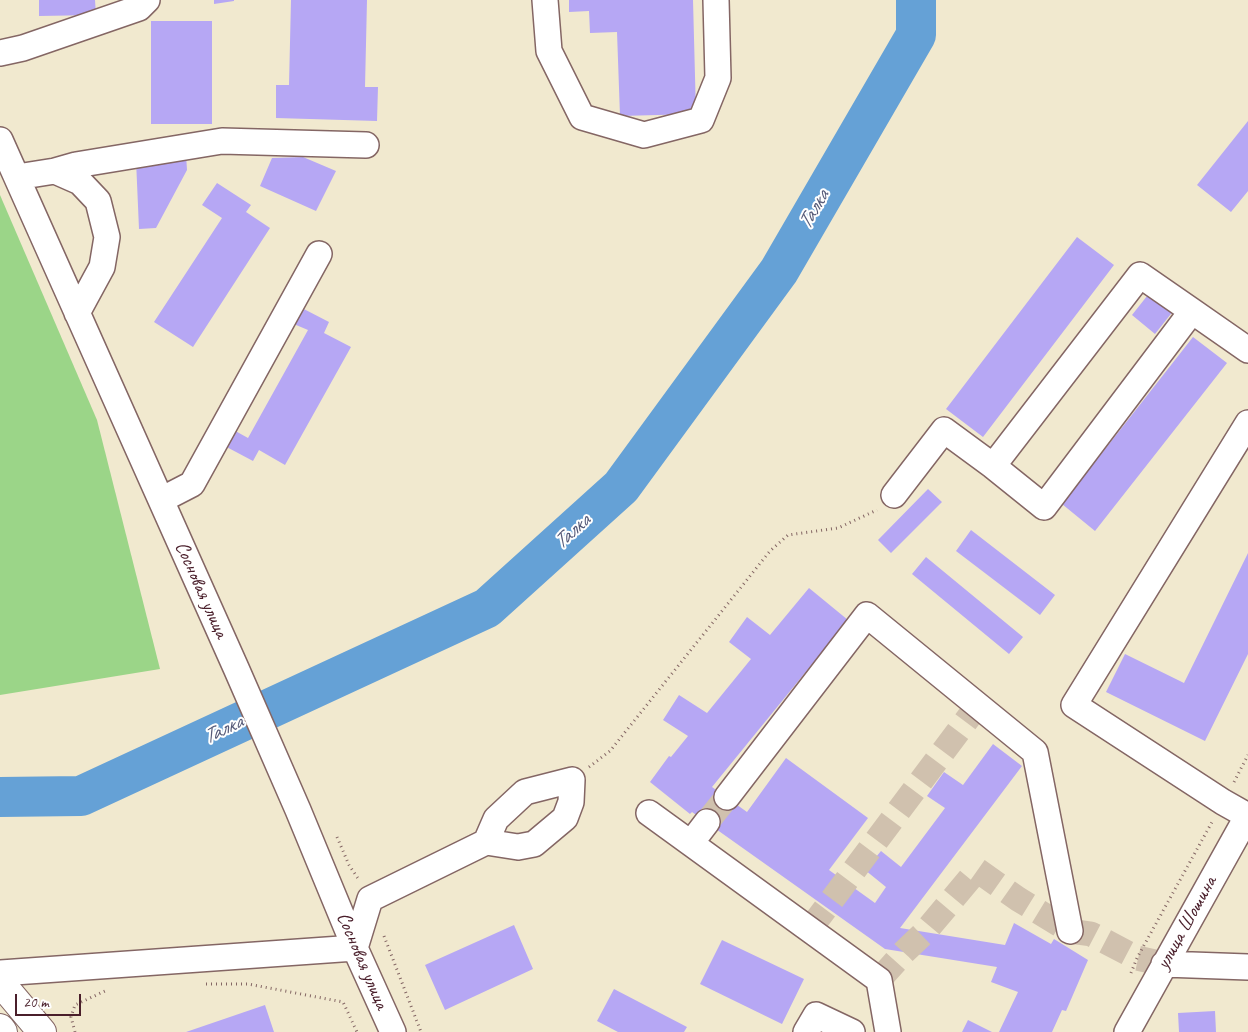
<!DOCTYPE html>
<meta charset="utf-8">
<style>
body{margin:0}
#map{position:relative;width:1248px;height:1032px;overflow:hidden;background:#f1e9cf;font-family:Caveat,sans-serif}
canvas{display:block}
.scale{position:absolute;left:15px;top:994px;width:66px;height:22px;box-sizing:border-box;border:2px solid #4a1f2b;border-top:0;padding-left:6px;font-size:15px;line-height:18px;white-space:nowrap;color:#4a1f2b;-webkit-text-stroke:4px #fff;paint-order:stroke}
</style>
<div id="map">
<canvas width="1248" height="1032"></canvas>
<div class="scale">20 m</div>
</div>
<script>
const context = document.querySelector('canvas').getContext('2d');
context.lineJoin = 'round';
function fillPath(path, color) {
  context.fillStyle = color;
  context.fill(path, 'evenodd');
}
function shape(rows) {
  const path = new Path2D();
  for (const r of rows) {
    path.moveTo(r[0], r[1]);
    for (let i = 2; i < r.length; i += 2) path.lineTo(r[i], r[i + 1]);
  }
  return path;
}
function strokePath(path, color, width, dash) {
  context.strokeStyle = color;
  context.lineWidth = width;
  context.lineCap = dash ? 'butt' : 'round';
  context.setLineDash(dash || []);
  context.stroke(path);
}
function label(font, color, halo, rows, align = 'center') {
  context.font = font + ' Caveat,sans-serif';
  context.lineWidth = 4;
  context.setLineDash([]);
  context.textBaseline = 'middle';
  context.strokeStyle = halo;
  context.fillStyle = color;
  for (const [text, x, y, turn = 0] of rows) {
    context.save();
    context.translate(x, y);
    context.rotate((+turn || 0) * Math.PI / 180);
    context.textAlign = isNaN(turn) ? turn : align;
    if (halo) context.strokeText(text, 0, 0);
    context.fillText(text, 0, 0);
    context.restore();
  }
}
fillPath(shape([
 [0,195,97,420,160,669,0,695]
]), '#9bd588');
strokePath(shape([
 [0,797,81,796,487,608,621,487,779,271,916,35,916,0]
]), '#65a1d6', 40);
fillPath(shape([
 [39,0,95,0,96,15,39,16],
 [214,0,234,0,234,1,214,4],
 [291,0,367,0,365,87,378,87,377,121,276,118,276,85,289,85],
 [569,0,693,0,696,114,620,116,617,32,590,33,589,11,569,12],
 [151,21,212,21,212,124,151,124],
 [1248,121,1248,191,1231,212,1197,185],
 [186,154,187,170,156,228,139,229,136,160],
 [303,157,336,171,316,211,260,186,272,158],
 [217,183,251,205,246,212,270,228,193,347,154,322,222,218,202,205],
 [1077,237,1114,265,983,437,946,409],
 [1151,291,1174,310,1155,334,1132,315],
 [298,306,329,322,324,333,351,347,285,465,259,450,253,461,221,444,230,428,248,438,308,330,289,322],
 [1193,337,1227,363,1095,531,1062,504],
 [928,489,942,502,891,553,878,540],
 [971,530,1055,595,1040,615,956,551],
 [1248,553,1248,654,1205,741,1106,692,1125,654,1184,683],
 [926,557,1023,637,1009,654,912,574],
 [809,588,848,620,712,787,747,812,786,758,868,818,829,870,875,903,886,887,865,870,881,851,901,867,945,808,927,796,944,772,963,785,993,744,1022,766,900,928,1005,945,1014,923,1051,944,1054,939,1088,960,1066,1011,1062,1010,1052,1032,999,1032,1018,992,991,982,997,967,885,949,692,812,690,814,650,782,669,756,671,757,688,736,663,720,679,695,707,713,751,659,729,642,747,617,770,635],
 [514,925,533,969,445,1010,425,965],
 [722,940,804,979,782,1024,700,984],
 [614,989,687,1027,684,1032,618,1032,597,1021],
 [265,1005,274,1032,186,1032],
 [1215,1011,1216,1032,1179,1032,1178,1013],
 [968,1020,992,1032,962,1032]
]), '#b6a7f4');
strokePath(shape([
 [707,822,727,797],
 [810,929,978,705],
 [879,980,904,952,925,932,977,870,1018,899,1070,931,1091,934,1137,958,1164,964]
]), '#d0c1ae', 25, [25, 12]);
const minor = shape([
 [545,0,549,51,582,117,644,135,701,120,718,78,716,0],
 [0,53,23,48,139,8,147,0],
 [0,140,236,668,298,810,355,948,393,1032],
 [55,171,80,182,98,201,107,237,102,267,77,313],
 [17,177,55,171,76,165,222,141,366,145],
 [1192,311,1044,507,993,466,1140,275,1192,311,1248,350],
 [894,495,944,430,993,466],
 [161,500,192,484,319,254],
 [727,797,867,615,1035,752,1070,931],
 [649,813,879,980,888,1032],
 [1248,816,1223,802,1074,705,1248,423],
 [691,843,707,822],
 [355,948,370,899,486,842,518,847,534,844,565,818,571,802,572,780,525,792,496,819,486,842],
 [1164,964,1248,967],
 [0,973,355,948],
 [806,1032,816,1015,852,1032],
 [1127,1032,1248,815]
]);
const major = shape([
 [0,982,42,1032],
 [0,1028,3,1032]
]);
strokePath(minor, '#846664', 28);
strokePath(major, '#846664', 30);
strokePath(shape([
 [589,767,610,751,770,551,788,535,838,528,877,510],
 [1234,782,1248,755],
 [337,837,349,865,359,880],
 [384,936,421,1032],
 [1131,973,1137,958,1212,822],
 [206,984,248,984,343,1002,357,1032],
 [75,1032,71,1017,75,1005,105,991]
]), '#846664', 3, [1, 4]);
strokePath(minor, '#fff', 25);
strokePath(major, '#fff', 28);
label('20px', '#4a1f2b', '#fff', [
 ["Сосновая улица",201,590,66],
 ["улица Шошина",1187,923,-61],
 ["Сосновая улица",362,961,67]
]);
label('italic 21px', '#565a78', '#fff', [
 ["Талка",814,210,-60],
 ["Талка",572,532,-42],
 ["Талка",223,730,-25]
]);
</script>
